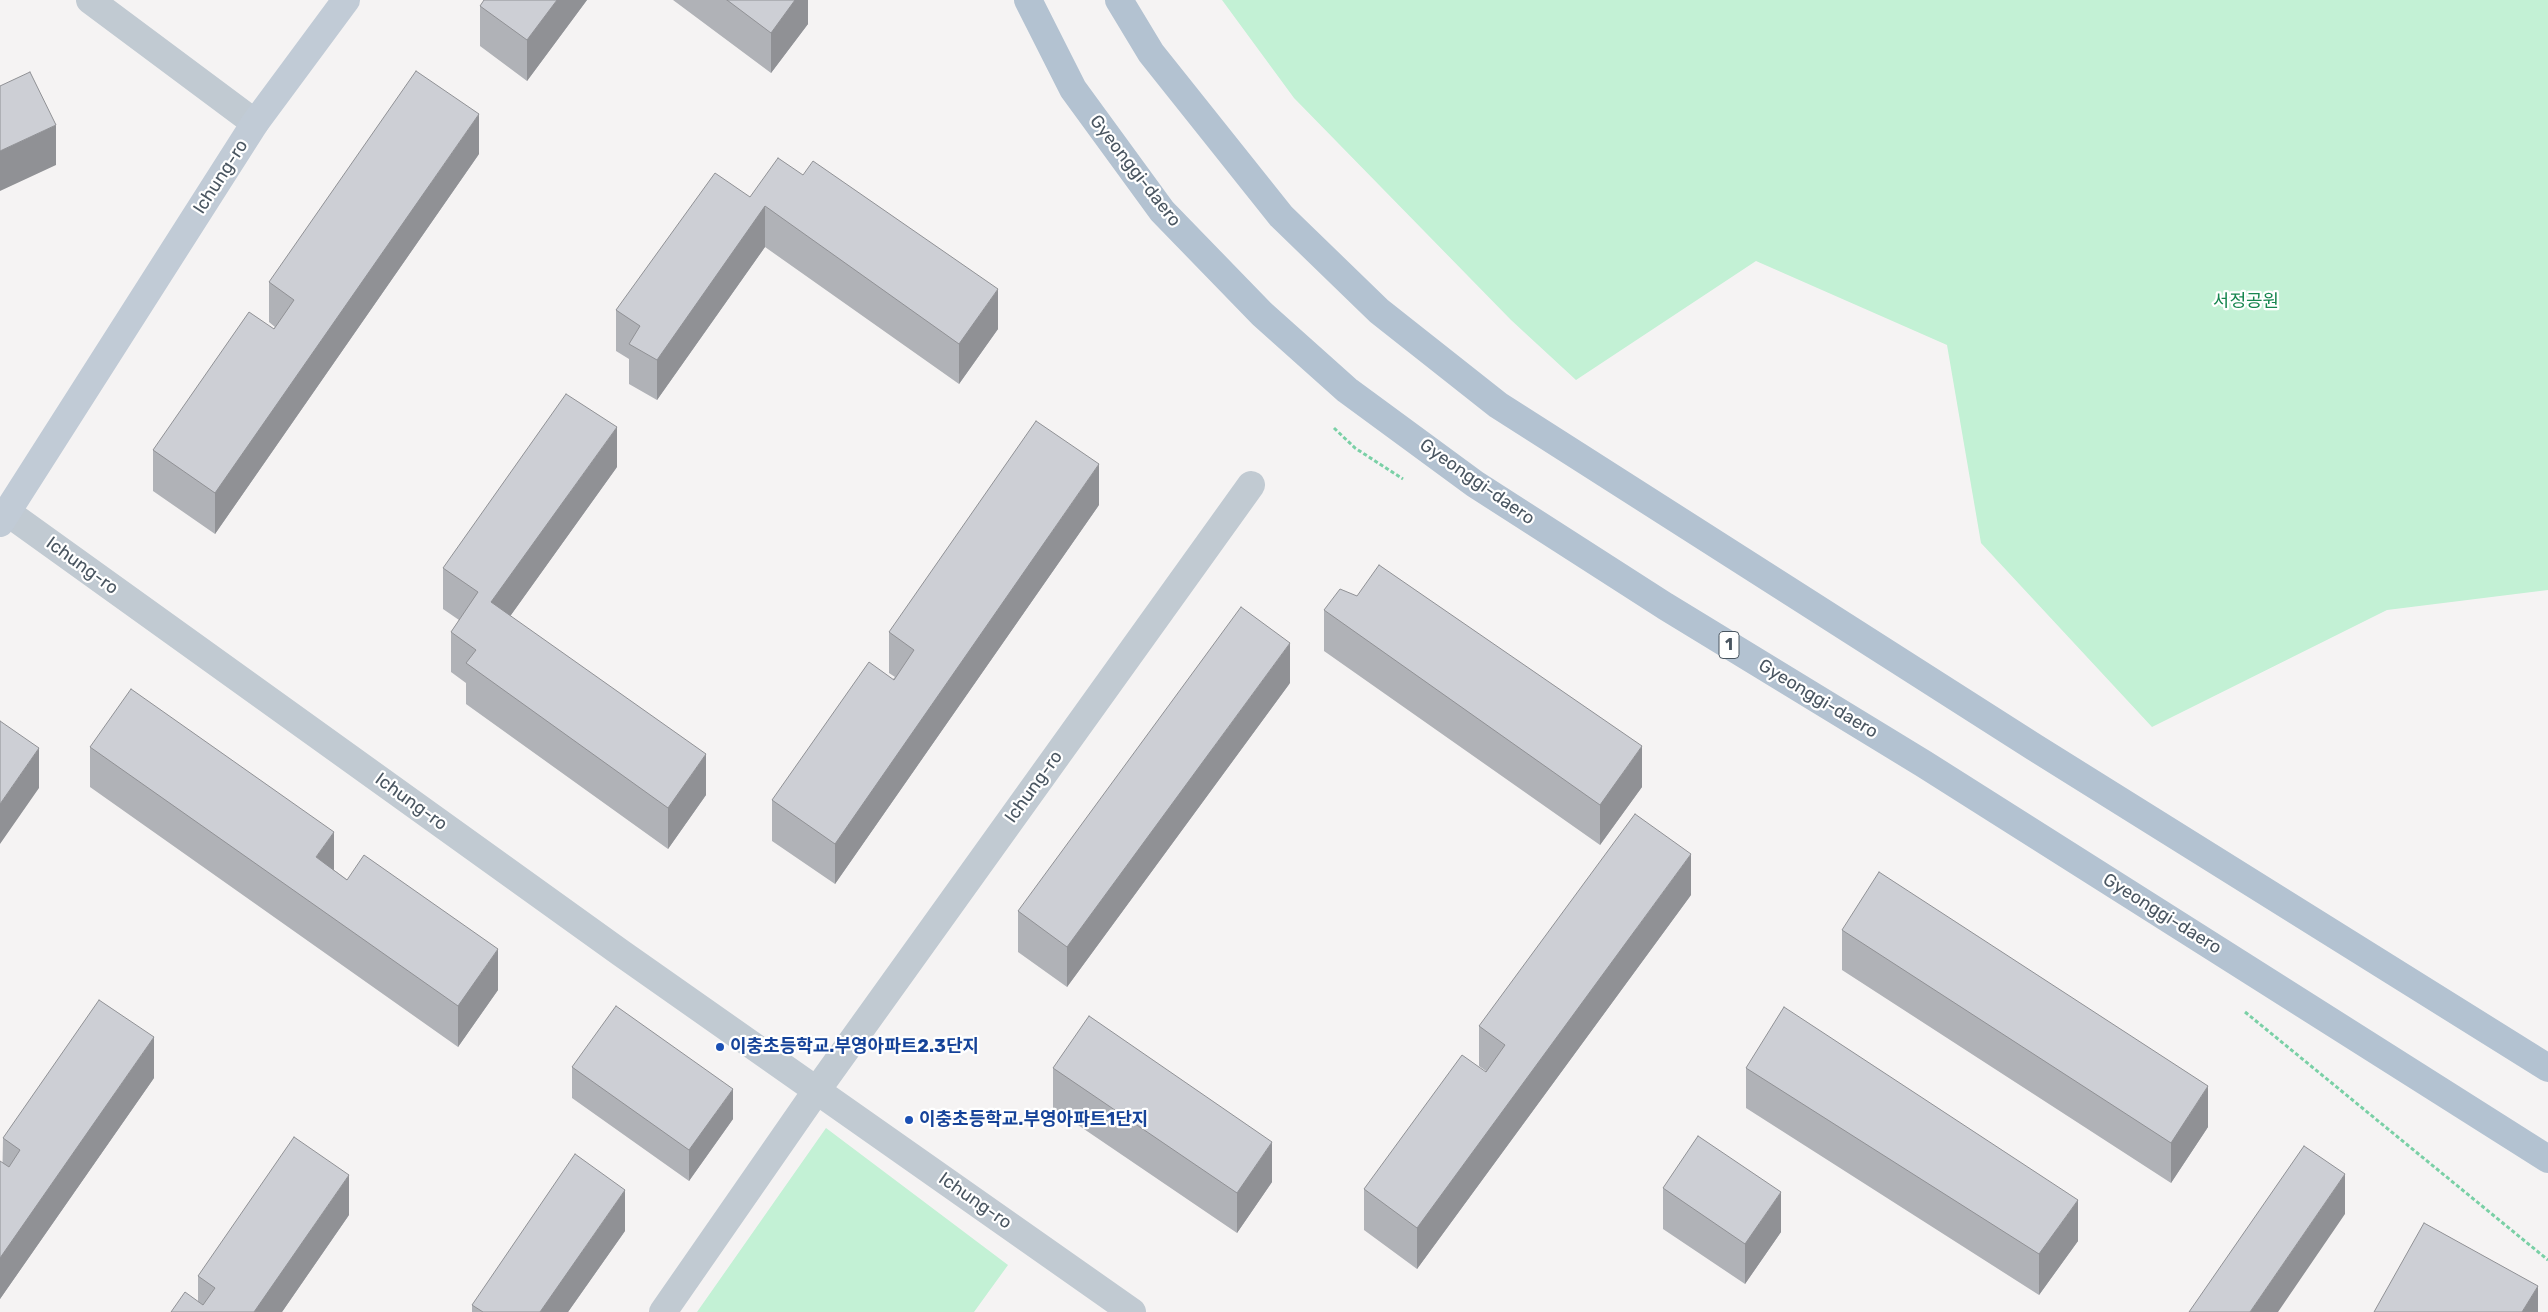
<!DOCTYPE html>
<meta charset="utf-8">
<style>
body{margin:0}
canvas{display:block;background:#f5f3f3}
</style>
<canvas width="2548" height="1312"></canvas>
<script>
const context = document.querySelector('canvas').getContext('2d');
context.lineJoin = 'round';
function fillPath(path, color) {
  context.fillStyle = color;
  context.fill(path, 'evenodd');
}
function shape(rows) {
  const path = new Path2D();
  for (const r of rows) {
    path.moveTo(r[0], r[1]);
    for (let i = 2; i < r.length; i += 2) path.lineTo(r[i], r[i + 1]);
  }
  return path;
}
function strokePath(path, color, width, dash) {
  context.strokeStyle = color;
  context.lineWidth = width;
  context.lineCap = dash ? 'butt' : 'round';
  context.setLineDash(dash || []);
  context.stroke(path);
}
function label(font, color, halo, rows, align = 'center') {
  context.font = font + ' Rubik,"Noto Sans KR",sans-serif';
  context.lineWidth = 4.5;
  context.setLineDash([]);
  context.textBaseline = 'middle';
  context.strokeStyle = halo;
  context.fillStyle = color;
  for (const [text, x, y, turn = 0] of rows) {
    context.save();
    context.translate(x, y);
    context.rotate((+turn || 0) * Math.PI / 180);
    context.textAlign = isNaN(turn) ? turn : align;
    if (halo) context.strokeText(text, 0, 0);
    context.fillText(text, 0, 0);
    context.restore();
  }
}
fillPath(shape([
 [1222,0,2548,0,2548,590,2387,610,2152,727,1981,543,1947,345,1756,261,1576,380,1511,320,1294,98],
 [826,1128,1008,1265,974,1312,697,1312]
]), '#c3f1d5');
strokePath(shape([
 [1334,428,1355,448,1403,479],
 [2245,1012,2548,1260]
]), '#7ad0a6', 3, [4, 2.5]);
strokePath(shape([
 [90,0,255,123],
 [7,512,621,953,1132,1312],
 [663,1312,817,1090,1251,485]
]), '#c1cad2', 28);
strokePath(shape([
 [0,523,255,123,346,0]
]), '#c1cbd6', 28);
strokePath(shape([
 [1028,0,1073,89,1162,211,1262,314,1347,390,1475,484,1665,606,1924,764,2548,1159],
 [1119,0,1151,53,1281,216,1379,311,1498,405,2034,747,2548,1068]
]), '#b3c2d1', 28);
fillPath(shape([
 [587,0,527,81,480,46,480,6],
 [673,0,808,0,808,24,771,73],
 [479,154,215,534,153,491,153,450,275,327,269,322,269,282],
 [750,197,998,329,959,384,765,247,657,400,629,384,629,359,616,351,616,310],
 [617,467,510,616,706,795,668,849,466,704,466,683,451,672,451,632,459,620,443,609,443,568],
 [1099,505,835,884,772,841,772,800,895,677,889,673,889,632],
 [1324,610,1642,787,1600,845,1324,651],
 [1290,683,1067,987,1018,952,1018,911],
 [90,747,334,870,498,990,458,1047,90,787],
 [1691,895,1417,1269,1364,1230,1364,1189,1486,1071,1479,1066,1479,1026],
 [1842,930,2208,1127,2171,1183,1842,970],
 [572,1067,733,1119,689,1181,572,1098],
 [1053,1068,1272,1182,1237,1233,1053,1108],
 [1746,1068,2078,1241,2039,1295,1746,1108],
 [154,1078,0,1299,3,1138],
 [1663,1188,1781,1232,1745,1284,1663,1229],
 [349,1215,282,1312,171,1312,198,1301,198,1276],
 [625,1231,568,1312,472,1312,472,1305]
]), '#b0b2b7');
fillPath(shape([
 [557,0,587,0,527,81,527,40],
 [795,0,808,0,808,24,771,73,771,33],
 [479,114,479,154,215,534,215,493],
 [56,125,56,165,0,191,0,151],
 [765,206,765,247,657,400,657,360],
 [998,289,998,329,959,384,959,344],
 [617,427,617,467,491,643,491,602],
 [1099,464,1099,505,835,884,835,844],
 [1290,643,1290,683,1067,987,1067,947],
 [1642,746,1642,787,1600,845,1600,805],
 [39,748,39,788,0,844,0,804],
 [706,754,706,795,668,849,668,808],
 [334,832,334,872,316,857],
 [1691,854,1691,895,1417,1269,1417,1228],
 [498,949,498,990,458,1047,458,1006],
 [154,1037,154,1078,0,1299,0,1258],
 [2208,1086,2208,1127,2171,1183,2171,1143],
 [733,1089,733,1119,689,1181,689,1150],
 [1272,1142,1272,1182,1237,1233,1237,1193],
 [2345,1174,2345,1214,2278,1312,2250,1312],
 [349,1175,349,1215,282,1312,254,1312],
 [625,1190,625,1231,568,1312,540,1312],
 [1781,1192,1781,1232,1745,1284,1745,1244],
 [2078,1200,2078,1241,2039,1295,2039,1254],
 [2538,1286,2538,1312,2522,1312]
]), '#909195');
const building = shape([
 [484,0,557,0,527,40,480,6,484,0],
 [727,0,795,0,771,33,727,0],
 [416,71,479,114,215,493,153,450,249,312,274,329,294,300,269,282,416,71],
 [30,72,56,125,0,151,0,86,30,72],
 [778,158,803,175,813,161,998,289,959,344,765,206,657,360,629,344,640,326,616,310,715,173,750,197,778,158],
 [566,394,617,427,491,602,706,754,668,808,466,663,476,650,451,632,478,592,443,568,566,394],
 [1036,421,1099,464,835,844,772,800,869,662,894,680,914,650,889,632,1036,421],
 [1379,565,1642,746,1600,805,1324,610,1340,589,1357,596,1379,565],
 [1241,607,1290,643,1067,947,1018,911,1241,607],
 [131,689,334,832,316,857,347,880,364,855,498,949,458,1006,90,747,131,689],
 [0,721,39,748,0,804,0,721],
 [1635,814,1691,854,1417,1228,1364,1189,1462,1055,1486,1072,1505,1045,1479,1026,1635,814],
 [1879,872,2208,1086,2171,1143,1842,930,1879,872],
 [99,1000,154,1037,0,1258,0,1161,9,1167,20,1150,3,1138,99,1000],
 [616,1006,733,1089,689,1150,572,1067,616,1006],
 [1784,1007,2078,1200,2039,1254,1746,1068,1784,1007],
 [1089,1016,1272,1142,1237,1193,1053,1068,1089,1016],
 [1698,1136,1781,1192,1745,1244,1663,1188,1698,1136],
 [294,1137,349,1175,254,1312,171,1312,185,1292,203,1305,215,1288,198,1276,294,1137],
 [2304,1146,2345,1174,2250,1312,2189,1312,2304,1146],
 [575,1154,625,1190,540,1312,483,1312,472,1305,575,1154],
 [2424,1223,2538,1286,2522,1312,2374,1312,2424,1223]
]);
fillPath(building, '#cdcfd5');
strokePath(building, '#909195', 1);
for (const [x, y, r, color] of [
 [720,1047,5,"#1a4fb4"],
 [909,1120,5,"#1a4fb4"]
]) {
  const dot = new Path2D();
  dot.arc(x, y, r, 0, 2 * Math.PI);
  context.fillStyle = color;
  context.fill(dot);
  strokePath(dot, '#fff', 2);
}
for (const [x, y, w] of [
 [1729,645,20]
]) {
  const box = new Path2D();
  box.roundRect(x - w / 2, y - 13.5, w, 27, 4);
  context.fillStyle = '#fff';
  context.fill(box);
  strokePath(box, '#4a5661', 1);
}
label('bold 16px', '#4a5661', null, [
 ["1",1729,645]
]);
label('18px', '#4a5661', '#fff', [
 ["Gyeonggi-daero",1135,171,52],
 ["Ichung-ro",221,177,-57],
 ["Gyeonggi-daero",1477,482,35],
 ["Ichung-ro",82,566,36],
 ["Gyeonggi-daero",1818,699,31],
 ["Ichung-ro",1034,787,-54],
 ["Ichung-ro",411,802,36],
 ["Gyeonggi-daero",2162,914,32],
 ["Ichung-ro",975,1201,35]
]);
label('18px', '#17864f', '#fff', [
 ["서정공원",2246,302]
]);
label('bold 18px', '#164399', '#fff', [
 ["이충초등학교.부영아파트2.3단지",730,1047],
 ["이충초등학교.부영아파트1단지",919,1120]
], 'left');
</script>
